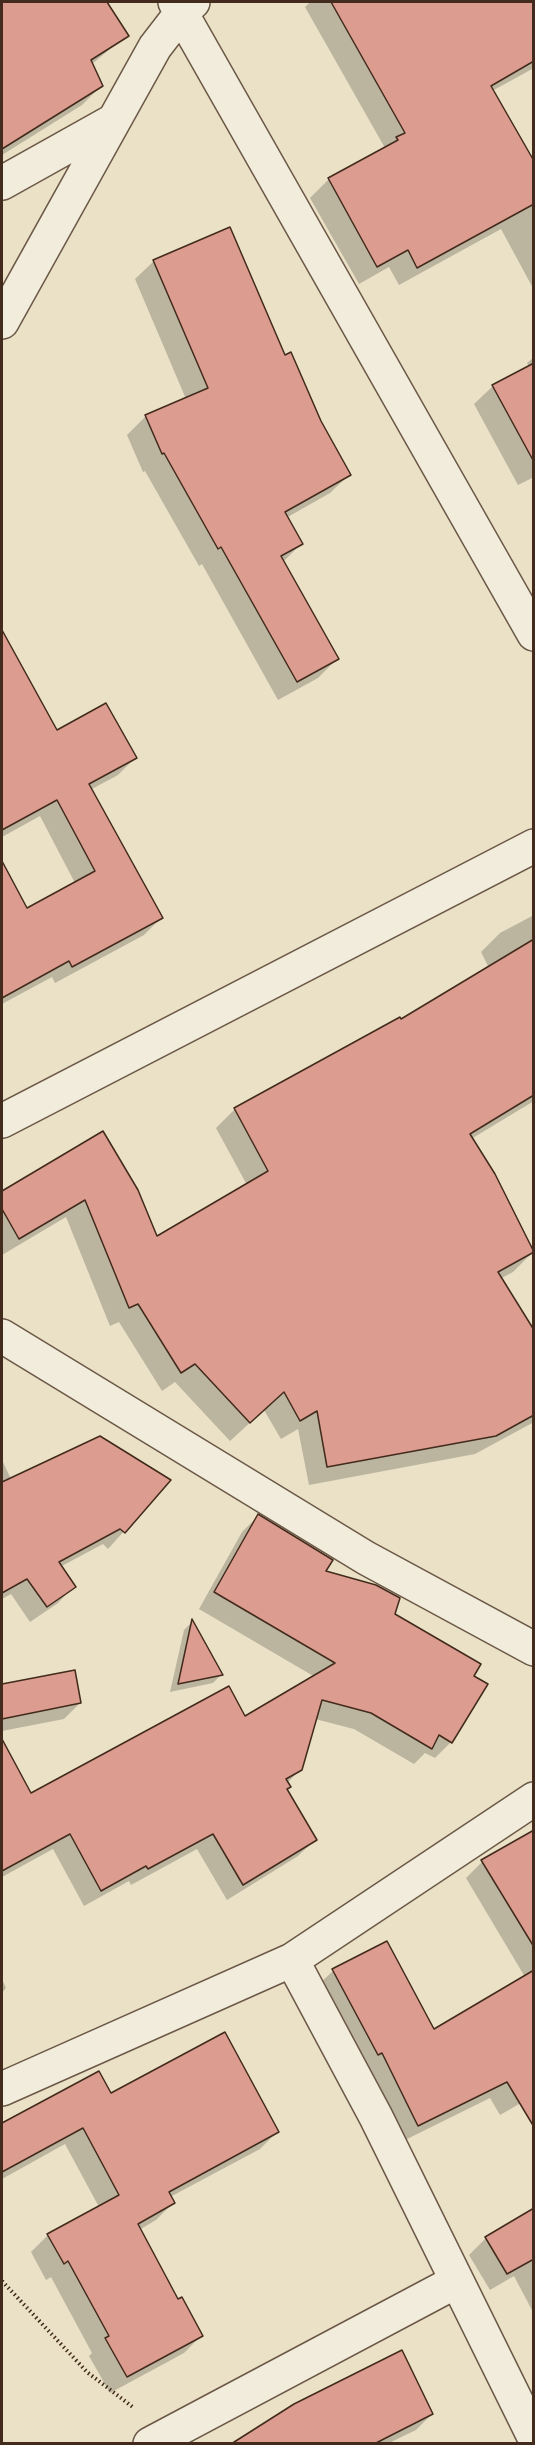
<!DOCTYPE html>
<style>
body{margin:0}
#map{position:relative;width:535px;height:2445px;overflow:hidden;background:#eae1c7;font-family:Alegreya,serif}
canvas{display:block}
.frame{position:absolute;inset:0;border:3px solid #422b1c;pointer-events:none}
</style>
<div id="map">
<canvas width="535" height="2445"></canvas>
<div class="frame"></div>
</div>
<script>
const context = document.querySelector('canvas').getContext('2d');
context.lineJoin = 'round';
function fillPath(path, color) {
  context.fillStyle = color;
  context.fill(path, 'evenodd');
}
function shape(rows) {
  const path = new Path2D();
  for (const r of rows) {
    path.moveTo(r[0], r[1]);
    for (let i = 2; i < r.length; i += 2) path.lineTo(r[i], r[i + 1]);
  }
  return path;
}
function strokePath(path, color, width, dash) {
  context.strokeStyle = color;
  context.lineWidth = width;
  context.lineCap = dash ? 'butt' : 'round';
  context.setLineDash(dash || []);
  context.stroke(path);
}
fillPath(shape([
 [2,2,95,2,118,42,91,65,101,86,82,105,2,155],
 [310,2,534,2,534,68,492,91,534,162,534,290,501,229,399,285,389,267,359,284,310,198,329,179,385,148,305,7],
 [154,261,284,357,349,475,330,493,286,518,301,544,283,562,337,659,318,678,278,700,202,564,199,566,145,471,143,472,127,435,146,416,186,399,135,279],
 [534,357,534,477,518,485,474,404,493,386,529,367,527,363],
 [2,636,56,732,135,758,118,775,90,790,161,918,144,935,55,983,52,977,2,1004,2,865,26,910,75,883,40,816,2,837],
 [534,915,534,1101,471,1139,532,1253,513,1272,500,1279,534,1333,534,1422,475,1454,309,1485,298,1429,281,1439,264,1410,230,1441,175,1382,162,1391,119,1322,110,1326,66,1217,2,1255,2,1193,103,1133,156,1238,247,1185,216,1128,235,1109,401,1021,489,968,481,952,500,933],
 [2,1460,11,1479,169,1481,108,1549,103,1544,60,1567,74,1586,58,1603,30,1622,11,1594,2,1599],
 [258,1516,324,1571,393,1615,472,1676,451,1742,435,1758,425,1753,414,1764,354,1729,315,1719,301,1769,287,1783,289,1787,286,1790,315,1840,298,1856,227,1900,197,1849,131,1885,129,1881,84,1906,53,1849,2,1877,2,1742,31,1795,245,1718,315,1677,199,1609,242,1532],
 [192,1622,221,1675,213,1683,170,1692,184,1630],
 [74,1672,80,1703,64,1719,2,1731,2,1686],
 [534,1831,534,2133,526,2100,500,2115,490,2098,401,2142,316,1987,333,1971,433,2031,525,1977,466,1878,482,1862],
 [2,1979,6,1988,2,1993],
 [99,2073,110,2095,277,2132,260,2149,170,2197,173,2203,156,2220,139,2230,178,2301,201,2336,184,2353,110,2393,89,2356,92,2353,51,2277,46,2280,31,2252,48,2235,99,2207,65,2144,2,2179,2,2125],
 [534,2210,534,2314,514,2276,490,2290,469,2255,486,2238],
 [432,2414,416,2430,391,2442,392,2444,234,2444]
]), '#0003');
const building = shape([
 [2,2,107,2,129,36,91,60,103,86,2,149,2,2],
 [331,2,534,2,534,61,491,86,534,161,534,204,417,268,408,250,377,267,328,178,398,140,396,137,405,133,331,2],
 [230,227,285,355,291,352,321,421,351,475,285,512,303,544,281,556,339,659,297,682,221,547,218,549,164,453,162,454,145,415,208,388,153,260,230,227],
 [534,363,534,462,492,385,534,363],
 [2,630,57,730,106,703,137,758,89,784,163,918,72,967,69,961,2,998,2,861,27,908,95,871,57,800,2,830,2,630],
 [534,939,534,1095,470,1134,495,1174,534,1252,498,1272,534,1330,534,1415,496,1436,327,1467,317,1411,300,1421,284,1392,250,1423,195,1364,181,1373,138,1304,129,1308,85,1200,19,1239,2,1209,2,1191,103,1131,138,1190,157,1236,268,1171,234,1108,400,1017,401,1019,534,939],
 [100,1436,171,1480,125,1533,120,1529,59,1562,76,1587,47,1607,27,1579,2,1593,2,1482,100,1436],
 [258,1514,333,1560,326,1571,376,1585,400,1598,395,1614,481,1664,474,1676,488,1684,452,1743,439,1735,432,1749,371,1713,322,1700,302,1770,286,1779,291,1787,287,1789,317,1840,243,1885,213,1834,148,1869,146,1866,101,1891,70,1834,2,1871,2,1739,31,1793,229,1686,245,1716,335,1663,214,1592,258,1514],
 [192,1619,223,1675,178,1684,192,1619],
 [75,1670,81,1703,2,1719,2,1684,75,1670],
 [534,1830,534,1947,481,1860,534,1830],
 [387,1941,434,2029,534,1970,534,2127,507,2082,418,2126,382,2053,378,2055,332,1969,387,1941],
 [225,2032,279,2132,169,2192,175,2203,138,2224,178,2299,182,2297,203,2336,127,2377,105,2338,109,2336,68,2261,64,2264,47,2234,119,2195,83,2128,2,2172,2,2123,99,2071,111,2093,225,2032],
 [534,2208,534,2259,507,2274,485,2237,534,2208],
 [402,2350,433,2414,374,2444,231,2444,294,2404,402,2350]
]);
fillPath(building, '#dc9c8f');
strokePath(building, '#422b1c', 1.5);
const minor = shape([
 [175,2,534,634],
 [2,183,113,121],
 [2,322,155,47,182,12,193,2],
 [2,1121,534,846],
 [2,1336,366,1558,534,1649],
 [292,1960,376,2117,534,2437],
 [2,2089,292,1960,534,1799],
 [150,2444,457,2281]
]);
strokePath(minor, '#6c5847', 36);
strokePath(shape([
 [2,2281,87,2372,134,2408]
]), '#422b1c', 4, [1.5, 3]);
strokePath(minor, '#f1ecdb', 33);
</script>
